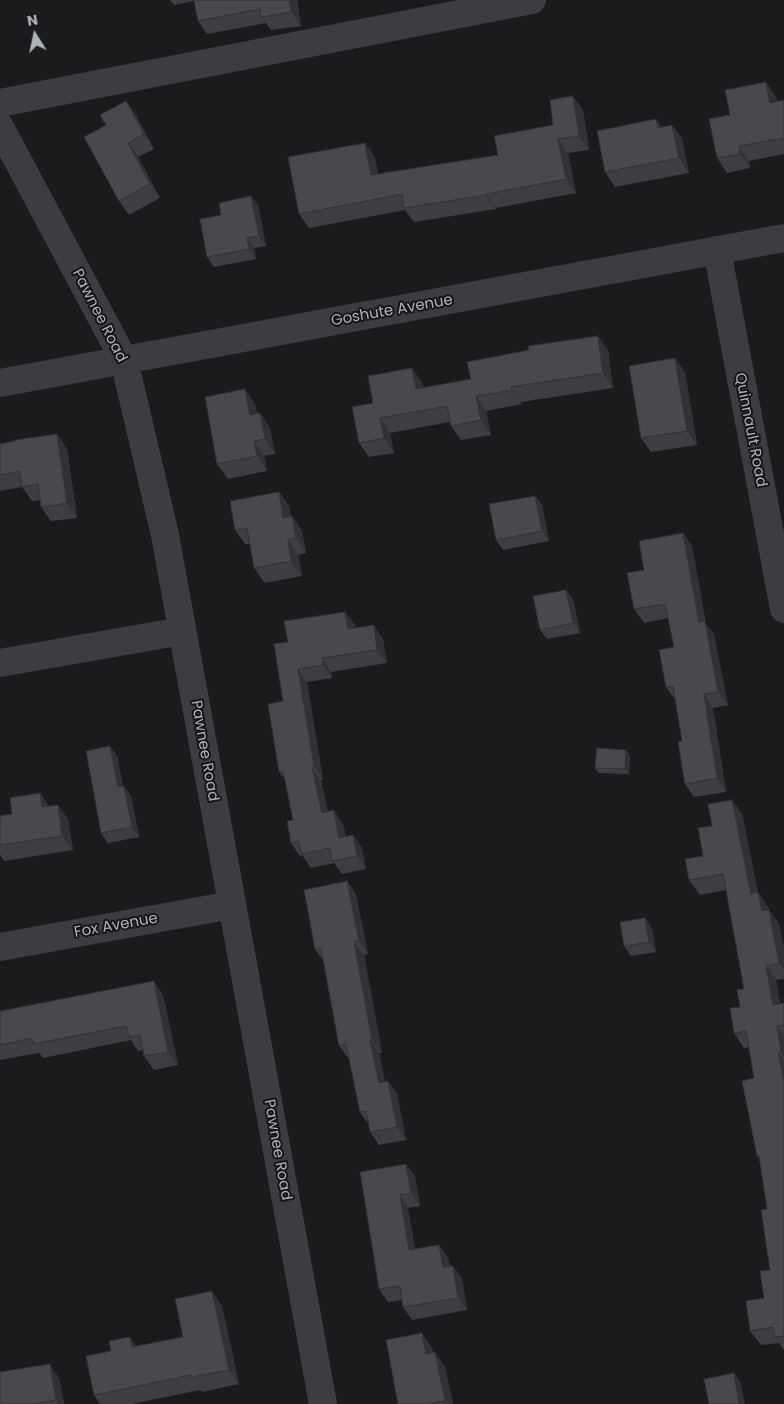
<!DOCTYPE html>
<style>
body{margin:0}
#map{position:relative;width:784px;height:1404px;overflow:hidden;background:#1b1b1d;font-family:Poppins,sans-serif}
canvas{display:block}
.north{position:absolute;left:10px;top:10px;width:50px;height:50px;-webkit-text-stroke:4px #161618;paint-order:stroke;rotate:350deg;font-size:14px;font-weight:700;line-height:20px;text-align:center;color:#afb2bb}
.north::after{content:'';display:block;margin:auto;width:18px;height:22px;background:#afb2bb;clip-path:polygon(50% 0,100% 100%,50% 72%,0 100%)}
</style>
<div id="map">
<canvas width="784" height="1404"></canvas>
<div class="north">N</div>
</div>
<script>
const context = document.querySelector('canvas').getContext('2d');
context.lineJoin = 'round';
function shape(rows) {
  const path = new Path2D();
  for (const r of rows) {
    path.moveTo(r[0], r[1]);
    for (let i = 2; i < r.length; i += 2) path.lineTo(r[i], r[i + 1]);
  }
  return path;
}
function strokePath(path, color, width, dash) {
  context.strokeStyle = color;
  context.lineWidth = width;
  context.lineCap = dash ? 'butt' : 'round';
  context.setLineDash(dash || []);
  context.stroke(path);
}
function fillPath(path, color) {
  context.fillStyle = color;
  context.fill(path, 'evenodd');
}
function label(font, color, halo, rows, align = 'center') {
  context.font = font + ' Poppins,sans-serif';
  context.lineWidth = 4;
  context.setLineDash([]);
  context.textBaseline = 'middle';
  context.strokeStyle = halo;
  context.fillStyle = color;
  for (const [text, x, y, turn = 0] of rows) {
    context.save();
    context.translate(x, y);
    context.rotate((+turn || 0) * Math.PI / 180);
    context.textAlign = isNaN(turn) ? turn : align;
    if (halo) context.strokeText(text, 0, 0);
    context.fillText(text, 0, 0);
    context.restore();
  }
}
strokePath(shape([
 [0,103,532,0],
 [0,127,124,360,165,535,323,1404],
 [717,250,784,609],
 [0,383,784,238],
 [0,663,182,631],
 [0,947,232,905]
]), '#3c3d41', 28);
fillPath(shape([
 [170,0,297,0,301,26,271,30,266,23,207,34,198,21,194,1,174,5],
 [573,96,583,110,589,150,568,153,576,193,496,208,496,209,414,222,405,210,309,228,299,214,375,157,378,174,498,155,553,125],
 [776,97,777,102,784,100,784,154,749,161,750,168,727,173,717,158,730,115],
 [126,101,136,115,154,149,138,157,160,198,129,215,119,201,106,125],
 [672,125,682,139,689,173,615,187,605,172,662,127],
 [251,196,258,206,266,246,254,248,256,259,214,267,207,257,221,215],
 [608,350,613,388,521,402,522,404,486,411,491,435,461,440,451,426,450,422,390,433,394,453,369,457,359,443,373,403,422,382,423,388,471,379],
 [675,358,685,372,697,445,651,452,641,438],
 [255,404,257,414,260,413,270,428,275,454,264,456,267,471,228,479,217,464],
 [57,434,67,449,77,518,51,521,41,507,40,500,32,501,22,487,0,491,0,444],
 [279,492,289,506,291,517,292,516,302,531,306,553,298,555,302,576,265,583,254,568,250,544,245,544,235,530],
 [535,496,542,505,549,541,503,550,496,540],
 [683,533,692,546,706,624,714,635,728,705,713,708,726,792,694,797,685,784,682,741,676,701,666,687,674,647,668,618,644,623,634,609,644,570],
 [566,590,573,599,580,633,547,639,540,630],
 [345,612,355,625,355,628,383,639,387,663,331,672,332,678,307,682,323,780,321,780,328,812,343,824,346,836,353,835,362,848,366,869,342,874,334,863,311,868,302,855,300,856,291,843,293,820,285,779,279,772,288,642],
 [110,746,117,756,123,786,131,796,139,837,108,843,101,833],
 [630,755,629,774,599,773,595,768],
 [40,793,49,806,68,819,73,850,4,861,0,855,0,816,12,814],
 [732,800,742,814,758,892,768,907,769,910,779,924,784,949,784,979,776,980,780,1004,784,1003,784,1350,779,1343,761,1345,750,1331,764,1298,770,1270,767,1209,760,1160,757,1156,754,1078,749,1047,744,1048,734,1033,744,989,726,890,700,895,689,880,703,856,712,826],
 [347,881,356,895,368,954,364,955,382,1053,379,1053,385,1082,388,1081,397,1094,406,1140,379,1145,370,1132,369,1125,360,1112,349,1059,339,1046,323,960,315,949],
 [652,928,656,952,631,956,624,946],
 [163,995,178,1065,154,1070,144,1056,143,1050,138,1051,131,1040,43,1058,39,1053,0,1060,0,1011],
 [406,1164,415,1177,420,1206,408,1208,415,1249,439,1245,448,1258,450,1266,453,1266,462,1278,467,1310,412,1320,403,1307,402,1300,388,1302,379,1289],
 [222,1306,239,1384,202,1392,200,1390,132,1404,100,1404,94,1395,111,1351,137,1346,183,1337],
 [432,1348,433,1353,445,1367,453,1404,398,1404],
 [59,1378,64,1404,0,1404]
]), '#3e3e42');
fillPath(shape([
 [289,0,297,0,301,26,291,12],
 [766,82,776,97,780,117,770,103],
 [573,96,583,110,589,150,579,136],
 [126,101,136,115,154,149,144,134],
 [656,119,666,133,658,128],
 [672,125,682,139,689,173,679,158],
 [558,139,568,153,576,193,566,179],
 [128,143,138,157,160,198,150,184],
 [365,143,375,157,381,189,371,175],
 [739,146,749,161,750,168,740,154],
 [486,194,496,208,496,209,486,195],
 [251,196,258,206,266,246,259,236],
 [247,238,254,248,256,259,249,249],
 [598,336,608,350,613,388,603,373],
 [675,358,685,372,697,445,687,431],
 [412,368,422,382,426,404,416,389],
 [511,387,521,402,522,404,512,390],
 [245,389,255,404,260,430,250,415],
 [476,396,486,411,491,435,481,420],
 [260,413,270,428,275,454,265,439],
 [380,418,390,433,394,453,384,438],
 [57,434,67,449,77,518,67,503],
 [254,441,264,456,267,471,257,456],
 [279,492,289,506,294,532,283,518],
 [535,496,542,505,549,541,542,531],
 [292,516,302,531,306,553,296,538],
 [683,533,692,546,706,624,714,635,728,705,718,692,699,622],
 [288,540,298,555,302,576,291,561],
 [566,590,573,599,580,633,573,623],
 [345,612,355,625,357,642,348,629],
 [374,625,383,639,387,663,377,650],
 [322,658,331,672,332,678,323,665],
 [298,669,307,682,323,780,314,766],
 [704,694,713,708,726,792,717,778],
 [110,746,117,756,125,797,118,787],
 [626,750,630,755,629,774,625,769],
 [312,767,321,780,331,827,322,813],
 [124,786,131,796,139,837,132,827],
 [40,793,50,808,42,807],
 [732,800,742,814,761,908,751,894],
 [58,805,68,819,73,850,62,836],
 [334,810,343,824,349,851,339,838],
 [353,835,362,848,366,869,357,856],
 [347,881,356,895,368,954,359,941],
 [758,892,768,907,772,926,762,911],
 [769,910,779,924,784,949,784,970,779,963],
 [645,918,652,928,656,952,649,942],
 [354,942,364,955,382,1053,372,1040],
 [766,966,776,980,783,1019,773,1005],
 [154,981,163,995,178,1065,168,1052],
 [777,1026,784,1037,784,1056,781,1052],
 [370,1040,379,1053,388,1096,379,1083],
 [778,1052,784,1060,784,1080],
 [388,1081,397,1094,406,1140,397,1127],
 [406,1164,415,1177,420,1206,411,1193],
 [400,1195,408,1208,417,1263,409,1250],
 [439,1245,448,1258,452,1280,443,1267],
 [453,1266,462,1278,467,1310,458,1298],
 [212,1291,222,1306,239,1384,229,1370],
 [422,1333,432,1348,436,1368,426,1354],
 [130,1337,140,1351,132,1347],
 [435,1352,445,1367,453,1404,447,1404,445,1401],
 [50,1364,59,1378,64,1404,59,1404,56,1400],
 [734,1373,741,1383,745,1404,739,1404]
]), '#323236');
const building = shape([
 [194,0,289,0,291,12,261,17,260,9,198,21,194,0],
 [766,82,770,103,784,100,784,138,739,146,740,154,717,158,709,119,730,115,725,90,766,82],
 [573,96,579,136,558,139,566,179,486,194,486,195,404,208,402,194,299,214,288,157,365,143,371,175,498,155,494,136,553,125,550,100,573,96],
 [126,101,144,134,128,143,150,184,119,201,84,137,106,125,100,115,126,101],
 [656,119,658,128,672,125,679,158,605,172,597,131,656,119],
 [251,196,259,236,247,238,249,249,207,257,200,219,221,215,219,203,251,196],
 [598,336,603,373,511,387,512,390,476,396,481,420,451,426,447,406,380,418,384,438,359,443,352,407,373,403,368,376,412,368,416,389,471,379,467,362,529,350,528,346,598,336],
 [675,358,687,431,641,438,629,366,675,358],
 [245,389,250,415,260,413,265,439,254,441,257,456,217,464,205,397,245,389],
 [57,434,67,503,41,507,38,484,22,487,20,471,0,475,0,444,15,441,15,440,57,434],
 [279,492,283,518,292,516,296,538,288,540,291,561,254,568,247,528,235,530,230,501,279,492],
 [535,496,542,531,496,540,489,504,535,496],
 [683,533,699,622,705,621,718,692,704,694,717,778,685,784,678,742,682,741,673,686,666,687,659,650,674,647,665,604,634,609,627,573,644,570,639,541,683,533],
 [566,590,573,623,540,630,533,596,566,590],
 [345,612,348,629,374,625,377,650,322,658,323,665,298,669,314,766,312,767,322,813,334,810,339,838,353,835,357,856,332,861,330,848,302,854,299,841,291,843,287,821,293,820,283,771,279,772,268,704,283,701,274,644,288,642,284,621,345,612],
 [110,746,118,787,124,786,132,827,101,833,86,751,110,746],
 [597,748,626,750,625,769,595,768,597,748],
 [40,793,42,807,58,805,62,836,0,845,0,816,12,814,10,798,40,793],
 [732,800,751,894,758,892,762,911,769,910,779,963,766,966,773,1005,784,1003,784,1025,777,1026,781,1052,778,1052,784,1080,784,1336,775,1337,773,1327,750,1331,746,1301,764,1298,760,1271,770,1270,761,1210,767,1209,759,1156,757,1156,742,1081,754,1078,746,1031,734,1033,730,1008,740,1007,737,990,744,989,723,874,689,880,685,859,703,856,698,828,712,826,708,804,732,800],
 [347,881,359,941,354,942,372,1040,370,1040,379,1083,388,1081,397,1127,370,1132,366,1111,360,1112,346,1044,339,1046,321,948,315,949,304,890,347,881],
 [645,918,649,942,624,946,620,922,645,918],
 [154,981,168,1052,144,1056,140,1035,129,1037,126,1026,33,1044,32,1038,0,1045,0,1011,154,981],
 [406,1164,411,1193,400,1195,409,1250,439,1245,443,1267,453,1266,458,1298,403,1307,400,1286,379,1289,360,1172,406,1164],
 [212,1291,229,1370,191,1377,191,1375,94,1395,86,1356,111,1351,109,1341,130,1337,132,1347,183,1337,175,1299,212,1291],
 [422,1333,426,1354,435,1352,445,1401,431,1403,431,1404,398,1404,386,1340,422,1333],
 [50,1364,56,1400,33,1404,0,1404,0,1372,50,1364],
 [734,1373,739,1404,709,1404,704,1379,734,1373]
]);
fillPath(building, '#48484d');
strokePath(building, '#323236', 1);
label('15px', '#afb2bb', '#161618', [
 ["Goshute Avenue",392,311,-10],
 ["Pawnee Road",99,316,63],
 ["Quinnault Road",750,430,79],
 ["Pawnee Road",204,751,80],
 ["Fox Avenue",116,926,-10],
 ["Pawnee Road",277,1150,80]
]);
</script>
